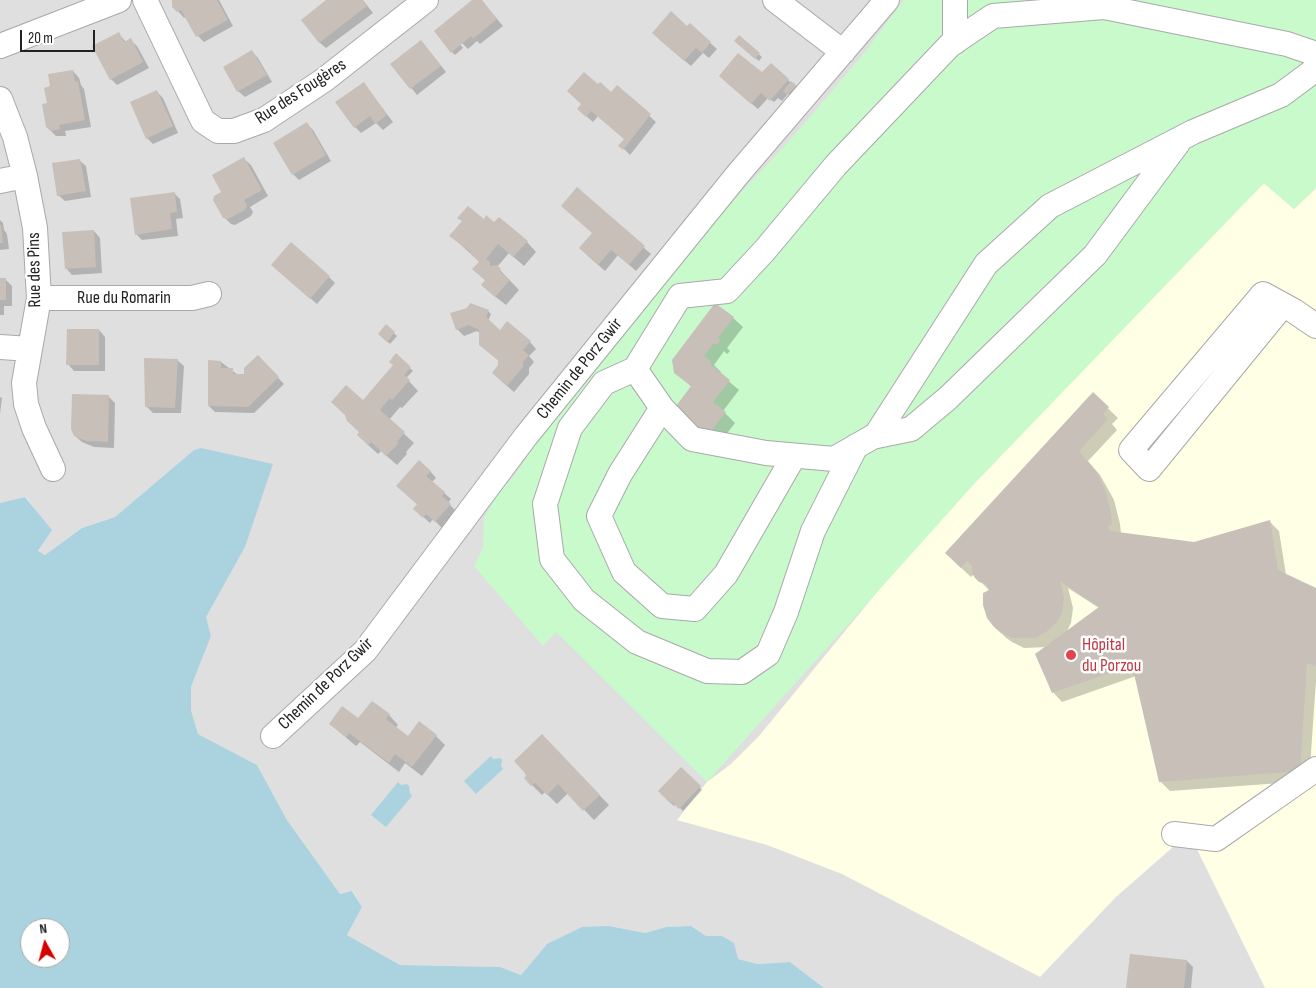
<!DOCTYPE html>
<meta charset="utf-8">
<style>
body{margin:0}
#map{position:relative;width:1316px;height:988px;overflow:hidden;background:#f2efe9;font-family:"Sofia Sans Condensed",sans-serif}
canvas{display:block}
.north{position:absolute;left:20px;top:918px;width:50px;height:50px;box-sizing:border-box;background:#fff;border:1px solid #a7a7a7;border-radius:50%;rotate:353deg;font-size:14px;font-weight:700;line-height:20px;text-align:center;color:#222}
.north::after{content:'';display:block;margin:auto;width:18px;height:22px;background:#d40000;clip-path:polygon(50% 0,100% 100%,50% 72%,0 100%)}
.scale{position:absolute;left:20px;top:30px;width:75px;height:22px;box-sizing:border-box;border:2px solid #222;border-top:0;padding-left:6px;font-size:15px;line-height:18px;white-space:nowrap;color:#222;-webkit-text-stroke:4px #fff;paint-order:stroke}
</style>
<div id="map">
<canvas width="1316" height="988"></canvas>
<div class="north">N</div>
<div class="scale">20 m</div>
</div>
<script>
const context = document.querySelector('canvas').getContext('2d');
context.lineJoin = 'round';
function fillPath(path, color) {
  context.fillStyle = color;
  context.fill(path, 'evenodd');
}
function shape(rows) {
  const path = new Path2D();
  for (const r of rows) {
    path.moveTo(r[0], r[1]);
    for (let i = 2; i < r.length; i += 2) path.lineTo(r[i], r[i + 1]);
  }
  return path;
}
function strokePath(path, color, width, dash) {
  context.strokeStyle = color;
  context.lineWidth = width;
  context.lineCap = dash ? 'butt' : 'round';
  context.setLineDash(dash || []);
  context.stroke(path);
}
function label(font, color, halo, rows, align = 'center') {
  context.font = font + ' "Sofia Sans Condensed",sans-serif';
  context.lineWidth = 5;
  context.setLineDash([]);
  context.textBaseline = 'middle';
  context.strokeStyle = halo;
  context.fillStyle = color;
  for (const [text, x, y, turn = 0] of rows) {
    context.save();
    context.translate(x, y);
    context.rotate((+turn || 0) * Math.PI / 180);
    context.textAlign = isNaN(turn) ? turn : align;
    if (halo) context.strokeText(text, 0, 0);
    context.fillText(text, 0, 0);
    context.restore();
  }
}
fillPath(shape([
 [0,0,1316,0,1316,988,824,988,790,962,758,964,738,959,722,936,706,936,691,926,666,927,645,933,609,926,547,944,521,975,500,967,400,965,347,935,362,907,353,891,340,894,287,820,257,765,198,734,191,710,191,687,211,636,205,617,245,547,194,450,115,517,82,528,45,555,38,552,51,530,26,497,0,503]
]), '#e0dfdf');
fillPath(shape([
 [1264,183,1294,209,1316,188,1316,988,1265,988,1189,833,1116,897,1040,977,842,874,767,845,677,820,707,782,731,764,759,736,891,575,1024,426]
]), '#ffffe5');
fillPath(shape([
 [904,0,1316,0,1316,188,1294,209,1264,183,974,484,707,782,556,632,543,646,474,566,483,548,484,518,499,492,516,473,541,436,601,357,654,297,666,272,792,138,860,58]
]), '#c8facc');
fillPath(shape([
 [201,448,273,464,245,547,206,617,211,636,191,687,191,710,198,734,257,765,287,820,340,894,352,891,362,907,347,935,400,965,500,967,521,975,547,944,582,927,609,926,645,933,666,927,691,926,706,936,722,936,734,943,738,959,758,964,790,962,824,988,0,988,0,503,25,497,52,530,38,551,45,555,82,528,115,517,194,450],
 [30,928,60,928,60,958,30,958],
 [491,756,493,759,501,758,502,761,501,766,503,769,476,794,464,781],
 [398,782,401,785,407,784,409,786,410,793,412,796,386,827,371,815]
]), '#aad3df');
fillPath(shape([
 [173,0,219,0,233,26,204,42,198,36,187,16,184,18,178,11],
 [329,0,363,0,373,13,326,48,319,42],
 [474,0,481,0,503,26,480,44,477,41,468,49,461,42,459,43,463,48,455,55,452,52],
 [690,25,717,49,709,58,703,53,691,66,660,40,688,28],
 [118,33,126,42,130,40,137,46,149,68,117,85,111,79],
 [739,37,762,57,759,61,738,44],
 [427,48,446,72,417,95,392,64],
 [252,52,258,58,272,82,245,97,238,91],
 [73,71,79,78,81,85,84,89,91,127,65,131,66,136,56,136,49,129,49,104,51,87],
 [762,74,788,80,799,90,791,97,788,94,782,101,778,98,774,102,768,98,758,109,726,82],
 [364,84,393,122,383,130,376,123,361,133,355,127],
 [598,86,611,94,617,87,656,122,630,155,620,145,625,139,598,116,593,122,585,115],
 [157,92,163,98,178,133,153,144,147,138],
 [307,124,313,130,331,161,299,180,293,174],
 [244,159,251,165,268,196,250,207,253,212,251,216,235,225,231,224,224,217,223,193],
 [79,160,86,166,91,197,65,201,58,195],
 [577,189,651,254,636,271,618,255,605,271,587,255,593,233],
 [174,193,180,199,183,218,176,219,178,236,142,240,136,234],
 [0,220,3,223,4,230,7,234,9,249,0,250],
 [484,221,494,223,527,242,536,252,524,266,509,253,497,267,519,290,506,305,492,294,486,281,473,269,480,262,451,236],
 [94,231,100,238,102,273,72,275,66,268],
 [279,271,329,277,335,283,317,304],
 [0,279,5,279,12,286,12,306,4,306,4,315,0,315],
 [488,311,491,314,488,321,500,332,530,342,536,349,529,356,534,362,529,368,529,374,514,392,500,380,499,361,480,345,480,333,477,331,464,336,457,329],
 [733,318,743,327,727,348,730,351,727,354,724,351,714,365,721,372,720,374,739,390,723,411,735,423,719,444,685,418,692,387,675,372],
 [386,326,397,336,390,344,379,334],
 [99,330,105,337,105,371,74,371,68,364],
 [396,355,413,371,406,378,418,391,402,408,400,407,389,420,414,443,406,452,407,454,397,465,381,451,378,454,368,445,360,432,363,402,394,366],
 [258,357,284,384,254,413,215,412,209,406,221,362,238,375,245,376],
 [177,360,184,366,181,413,153,413,147,407],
 [1093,394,1118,418,1112,424,1117,430,1088,461,1100,475,1114,500,1120,524,1121,534,1195,543,1269,521,1279,531,1286,575,1316,589,1316,681,1309,781,1170,791,1161,782,1136,676,1062,702,1053,692,1047,647,1024,648,1012,642,1005,637,995,626,990,591,976,577,974,574,971,577,956,563],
 [1068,588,1099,608,1066,633,1071,623,1073,608],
 [0,397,2,398,0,414],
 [109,397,115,403,114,448,94,447,82,442,75,436],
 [430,471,436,478,432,482,451,499,448,503,456,511,442,528,433,519,430,523,421,515,418,505,404,492],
 [389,715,398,725,395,728,408,738,436,736,445,745,422,776,405,763,399,772,360,742,356,746,330,724],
 [551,745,609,805,594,820,568,793,557,804,545,792,542,795,525,778],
 [681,769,702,790,683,811,676,804,674,806,659,791],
 [1187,961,1193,967,1191,988,1127,988]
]), '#0003');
fillPath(shape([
 [172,0,217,0,228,20,196,37,181,10,177,12,172,7],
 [326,0,363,0,367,6,319,43,301,20],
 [472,0,482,0,497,19,473,39,471,36,451,53,434,31],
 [671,11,687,26,690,23,711,42,702,53,696,48,684,61,652,33],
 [119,32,124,42,131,38,143,62,110,80,92,46],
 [739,35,760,53,755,59,734,41],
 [421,40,441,66,410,89,390,64],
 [252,50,267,75,237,92,223,67],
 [738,53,762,72,771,63,789,79,770,101,761,93,751,104,719,76],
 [73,70,75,82,78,81,85,120,59,125,60,129,51,131,46,127,42,104,47,103,44,88,50,86,48,74],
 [584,72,598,84,600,82,611,92,617,85,651,114,623,150,618,146,624,139,591,111,586,117,577,109,581,104,567,91],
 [791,81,797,86,787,95,783,91],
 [364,82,387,115,375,124,370,116,354,128,335,102],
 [157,90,173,126,146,139,130,102],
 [307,122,326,155,292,175,273,143],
 [244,157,262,190,244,200,247,205,245,210,228,219,223,218,213,200,214,196,221,192,212,175],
 [80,159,86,191,57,196,52,163],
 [577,187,645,246,629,265,611,250,598,265,579,248,592,233,561,206],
 [175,192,177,212,170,213,172,229,135,235,130,198],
 [468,206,484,219,486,215,494,222,499,217,528,241,513,257,498,244,486,259,490,262,490,266,497,265,501,269,499,271,510,280,495,297,481,285,485,280,472,269,479,262,470,253,471,252,449,236,462,221,457,218],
 [0,225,1,225,3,243,0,243],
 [94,230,96,267,65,269,62,232],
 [291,242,330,276,310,299,271,265],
 [0,278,6,278,6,300,0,300],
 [470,303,489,310,486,317,500,330,507,321,531,341,523,350,529,355,523,362,523,367,507,386,492,373,498,365,498,360,479,345,479,330,469,325,456,330,450,313,467,308],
 [715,303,734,317,718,338,721,340,717,345,714,343,704,356,712,362,710,364,730,380,713,402,726,412,708,435,674,409,691,386,674,373,672,360],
 [386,324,395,332,387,342,378,334],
 [67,329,99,329,99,365,66,365],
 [396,353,411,367,404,375,410,380,392,400,390,398,380,410,405,432,397,442,399,443,386,456,371,442,368,445,357,435,359,432,347,421,345,415,331,402,346,385,363,400,393,365,389,362],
 [258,355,279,377,248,407,208,406,208,360,221,361,221,368,233,368,233,374,244,374,244,368],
 [144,358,178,359,175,408,145,407],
 [1093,392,1109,407,1103,414,1108,419,1079,451,1097,473,1105,490,1111,513,1112,524,1108,526,1110,531,1194,542,1270,520,1278,570,1316,588,1316,666,1307,663,1300,771,1159,782,1132,665,1052,693,1035,654,1099,607,1060,581,1064,597,1062,613,1056,623,1046,632,1035,638,1014,638,1001,633,994,627,987,618,983,605,983,593,989,590,986,584,979,582,975,578,972,573,972,566,967,561,961,568,945,553],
 [72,394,109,395,108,442,86,441,74,436,71,429],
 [419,460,431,471,426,476,445,492,442,496,451,504,435,522,426,514,423,518,413,509,417,504,396,486],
 [372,701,390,714,386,719,408,736,419,721,437,735,412,767,395,754,389,763,349,733,346,737,329,724,342,706,358,718],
 [542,734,600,795,583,811,558,784,547,795,535,783,531,786,524,778,526,776,524,772,514,761],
 [681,767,701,786,679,809,672,802,671,804,658,791],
 [1130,954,1187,960,1184,988,1126,988]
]), '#c7bfb8');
const minor = shape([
 [145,0,203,121,218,131,234,131,264,120,324,80,426,0],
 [775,0,843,52],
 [955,42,955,0],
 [0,46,119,0],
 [1316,54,1287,44,1104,7,993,16,950,45,836,165,765,250,727,291,680,296,635,369,662,408,692,439,766,453,834,459,876,435,986,264,1050,206,1193,132,1281,95,1316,69],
 [0,99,15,137,25,176,35,228,39,298,24,383,26,404,34,428,53,469],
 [0,181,25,176],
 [39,298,192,298,209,294],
 [1283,305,1149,469,1131,450,1263,294,1283,305,1294,311,1316,326],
 [0,347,30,349],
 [635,369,604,383,570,428,545,504,552,559,584,600,637,642,707,671,742,672,768,654,786,612,813,531,856,446],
 [662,408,620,474,599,516,624,572,662,606,695,609,726,574,794,456],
 [872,437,911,429,948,398,1095,255,1178,143],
 [273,736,365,651,526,436,738,174,887,0],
 [1174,834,1216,839,1316,769]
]);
strokePath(minor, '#a9a9a9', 26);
strokePath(minor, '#fff', 24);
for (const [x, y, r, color] of [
 [1071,655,6,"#e0444e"]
]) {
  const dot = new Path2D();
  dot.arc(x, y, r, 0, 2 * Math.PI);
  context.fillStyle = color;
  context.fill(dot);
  strokePath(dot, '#fff', 2);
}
label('18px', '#222', '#fff', [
 ["Rue des Fougères",301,92,-33],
 ["Rue des Pins",35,270,-91],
 ["Rue du Romarin",124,298],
 ["Chemin de Porz Gwir",580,369,-51],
 ["Chemin de Porz Gwir",326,684,-44]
]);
label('18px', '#be3a42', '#fff', [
 ["Hôpital",1082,645],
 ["du Porzou",1082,666]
], 'left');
</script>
